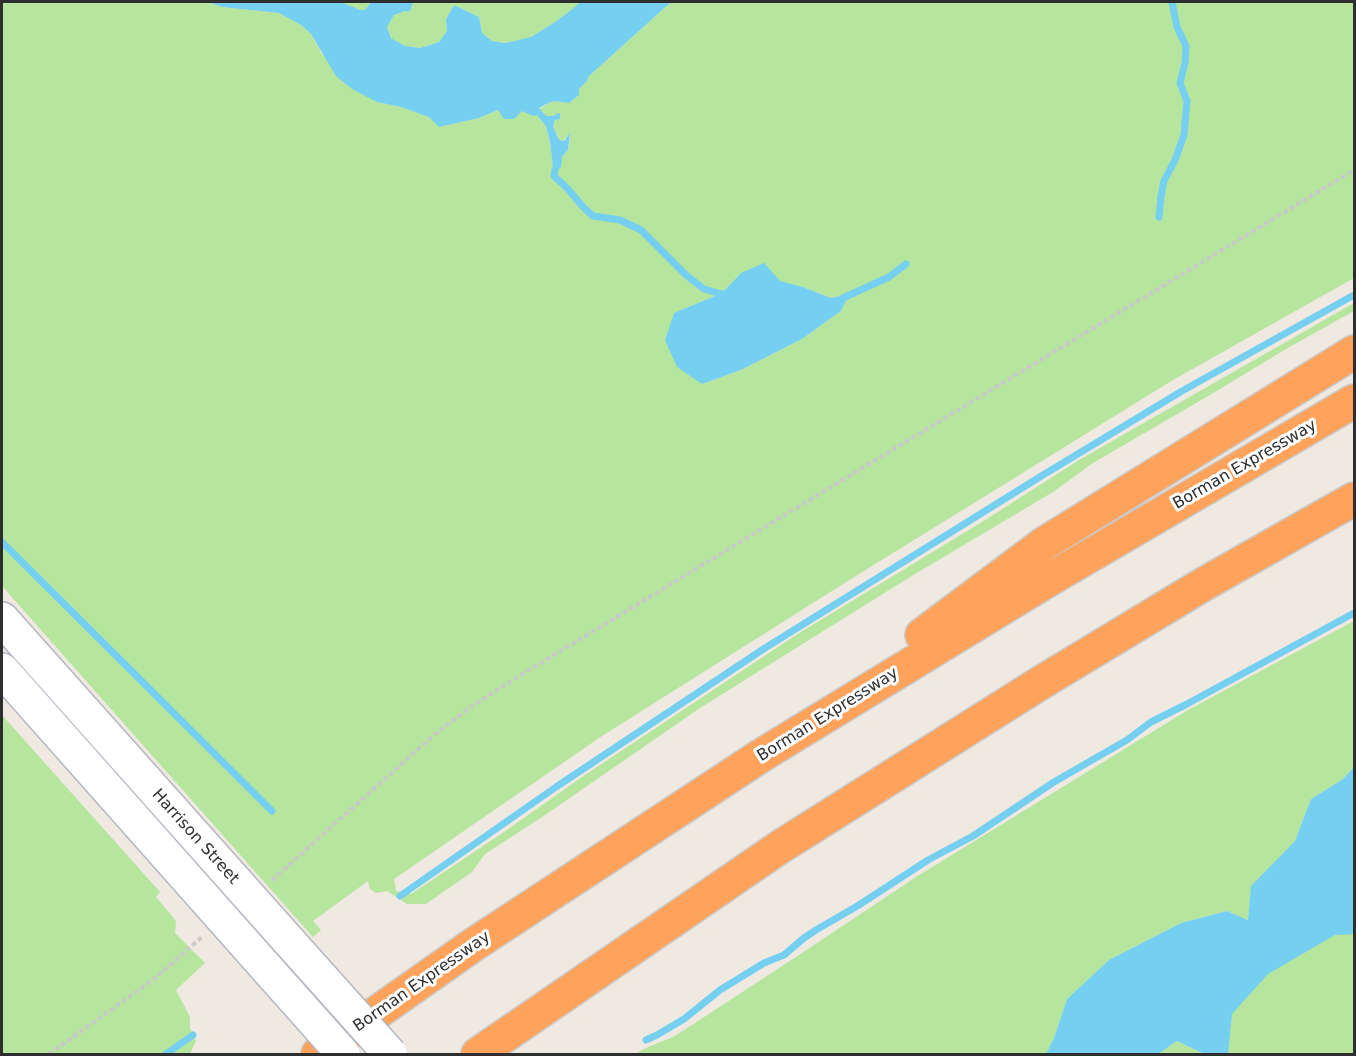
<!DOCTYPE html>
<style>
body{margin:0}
#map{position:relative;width:1356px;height:1056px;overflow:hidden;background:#efe9e1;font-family:"DejaVu Sans",sans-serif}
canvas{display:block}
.frame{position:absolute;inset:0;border:3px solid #2e2e2e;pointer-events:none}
</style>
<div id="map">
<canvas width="1356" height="1056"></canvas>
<div class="frame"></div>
</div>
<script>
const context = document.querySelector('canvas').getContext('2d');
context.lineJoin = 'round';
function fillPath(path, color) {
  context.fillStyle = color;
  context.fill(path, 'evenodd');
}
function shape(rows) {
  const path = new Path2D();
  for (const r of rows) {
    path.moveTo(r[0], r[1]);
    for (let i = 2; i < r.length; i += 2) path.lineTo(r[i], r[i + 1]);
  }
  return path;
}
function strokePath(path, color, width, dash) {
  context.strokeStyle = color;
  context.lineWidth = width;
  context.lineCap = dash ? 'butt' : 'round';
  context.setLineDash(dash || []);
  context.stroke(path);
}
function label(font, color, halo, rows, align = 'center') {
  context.font = font + ' "DejaVu Sans",sans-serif';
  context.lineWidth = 6;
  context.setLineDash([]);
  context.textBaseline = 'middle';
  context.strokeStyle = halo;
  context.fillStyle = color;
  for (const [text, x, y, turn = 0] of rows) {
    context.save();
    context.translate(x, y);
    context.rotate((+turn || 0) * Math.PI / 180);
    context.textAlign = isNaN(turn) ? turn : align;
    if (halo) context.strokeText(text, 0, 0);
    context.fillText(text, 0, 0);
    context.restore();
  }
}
fillPath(shape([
 [2,2,208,2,223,7,279,13,301,25,311,34,322,54,377,102,401,107,430,117,439,127,479,118,498,110,522,110,537,114,546,126,550,142,554,175,562,157,568,150,570,137,569,134,563,141,559,140,557,134,555,132,553,126,558,113,553,116,546,116,539,109,553,101,569,103,579,95,579,89,587,81,588,77,671,2,1354,2,1354,278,1173,380,851,579,602,736,394,879,396,891,411,894,504,832,582,777,796,635,982,522,1079,460,1354,303,1354,311,1286,349,1215,392,1093,463,1053,492,910,577,700,708,545,815,485,854,472,872,426,904,407,904,387,891,376,893,370,889,368,881,313,921,321,930,313,937,2,586],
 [741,273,803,287,831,298,849,294,841,311,802,339,741,370,702,384,674,313,722,293],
 [341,2,371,2,365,10,360,10],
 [413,2,580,2,575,7,555,22,531,37,505,43,492,41,482,33,479,17,454,5,446,19,447,31,439,42,420,48,405,46,391,38,387,27,394,15,405,11,410,12],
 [1354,621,1354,767,1343,779,1311,799,1295,841,1252,886,1248,920,1227,911,1181,923,1109,960,1067,999,1054,1038,1046,1054,635,1054,646,1048,675,1036,802,953,916,877,1188,710],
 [2,715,160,892,156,897,176,921,175,933,205,963,176,990,190,1017,190,1028,196,1041,190,1054,2,1054],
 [1354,881,1354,1054,1208,1054,1201,970],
 [1177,1041,1204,1054,1158,1054]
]), '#b6e59e');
fillPath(shape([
 [208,2,341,2,360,10,365,10,371,2,413,2,410,12,405,11,394,15,387,27,391,38,405,46,420,48,439,42,447,31,446,19,454,5,479,17,482,33,492,41,505,43,531,37,555,22,575,7,580,2,671,2,588,77,587,81,579,89,579,95,569,103,553,101,539,108,546,116,553,116,558,113,560,114,560,119,555,120,553,126,559,140,564,141,570,133,568,150,562,157,561,167,557,170,554,176,550,142,546,126,537,115,533,116,522,111,514,119,504,119,498,110,479,118,439,127,429,117,401,107,377,102,352,89,336,76,311,34,301,25,279,13,222,7],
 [764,263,780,281,803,287,831,298,849,294,841,311,802,339,741,370,702,384,677,367,665,340,674,313,722,293,741,273],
 [1354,767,1354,934,1335,935,1268,974,1232,1014,1228,1054,1204,1054,1177,1041,1158,1054,1046,1054,1054,1038,1067,999,1109,960,1181,923,1227,911,1248,920,1251,886,1295,841,1311,799,1343,779]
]), '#75cff0');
strokePath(shape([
 [555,170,554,176,567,188,584,208,593,216,620,220,641,230,687,276,704,289,729,296],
 [1159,217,1161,196,1164,181,1175,160,1184,135,1187,101,1180,83,1185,63,1186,46,1177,27,1172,2],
 [843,298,889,277,906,264],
 [2,542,272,811],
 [400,896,556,787,765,648,1043,475,1182,391,1354,295],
 [646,1040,657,1035,684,1019,720,990,764,963,784,955,804,938,816,930,859,905,928,860,973,836,1054,782,1127,740,1151,722,1187,704,1354,613],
 [166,1054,193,1035]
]), '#75cff0', 7);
const tertiary = shape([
 [2,619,296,949],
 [2,670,270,972]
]);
const motorway = shape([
 [922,635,1045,543,1354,352],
 [318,1054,473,945,762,755,1050,579,1354,401],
 [478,1054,780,847,1042,682,1204,584,1354,499]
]);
strokePath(tertiary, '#b4b7c1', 36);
strokePath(motorway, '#c9c9c9', 36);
strokePath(shape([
 [272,880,435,734,472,706,529,670,1354,170],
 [49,1054,154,979,202,937]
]), '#c9c9c9', 4, [4.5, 3]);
strokePath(tertiary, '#fff', 33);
strokePath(motorway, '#ffa35c', 33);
const tertiaryBridge = shape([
 [296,949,390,1054],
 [270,972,343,1054]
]);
strokePath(tertiaryBridge, '#b4b7c1', 36, []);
strokePath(tertiaryBridge, '#fff', 33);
label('16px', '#2e2e2e', '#fff', [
 ["Borman Expressway",1245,465,-30],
 ["Borman Expressway",828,715,-32],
 ["Harrison Street",195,837,48],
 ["Borman Expressway",422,982,-35]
]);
</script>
